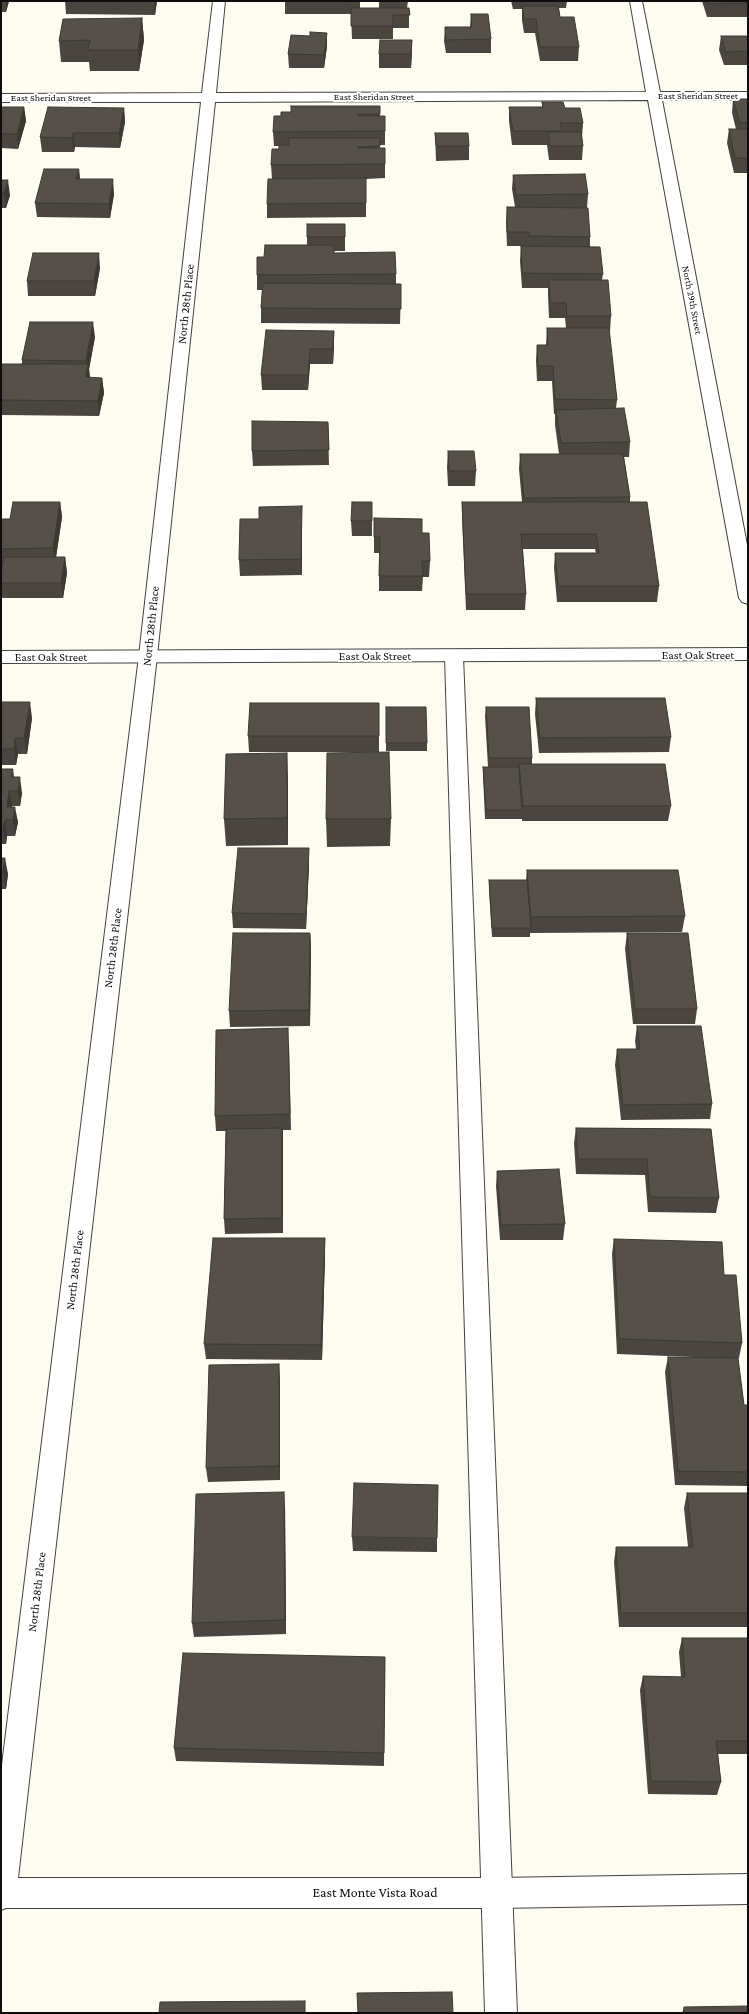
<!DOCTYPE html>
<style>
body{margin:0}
#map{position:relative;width:749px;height:2014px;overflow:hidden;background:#fefcf0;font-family:"Crimson Pro",serif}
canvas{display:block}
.frame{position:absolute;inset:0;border:2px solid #0e0e0e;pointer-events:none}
</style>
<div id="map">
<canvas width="749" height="2014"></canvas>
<div class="frame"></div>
</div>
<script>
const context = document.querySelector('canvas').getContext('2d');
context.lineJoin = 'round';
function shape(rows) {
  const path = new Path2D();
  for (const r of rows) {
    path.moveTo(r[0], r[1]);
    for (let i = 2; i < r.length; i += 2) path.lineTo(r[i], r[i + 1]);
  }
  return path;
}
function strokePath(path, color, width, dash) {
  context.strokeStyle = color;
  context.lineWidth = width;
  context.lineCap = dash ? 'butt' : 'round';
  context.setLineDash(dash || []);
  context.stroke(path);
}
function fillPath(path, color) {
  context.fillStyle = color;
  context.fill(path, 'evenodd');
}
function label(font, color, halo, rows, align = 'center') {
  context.font = font + ' "Crimson Pro",serif';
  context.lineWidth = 4;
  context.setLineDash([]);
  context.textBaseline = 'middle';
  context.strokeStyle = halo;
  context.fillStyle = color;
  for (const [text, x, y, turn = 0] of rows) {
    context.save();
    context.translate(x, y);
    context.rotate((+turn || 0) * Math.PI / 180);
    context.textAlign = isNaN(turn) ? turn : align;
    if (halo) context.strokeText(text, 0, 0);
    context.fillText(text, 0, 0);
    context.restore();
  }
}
const service = shape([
 [454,650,461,652,463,656,517,2013,485,2013,445,656,447,652,454,650]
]);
const minor = shape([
 [213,1,225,1,216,93,646,92,630,1,642,1,660,92,748,92,748,100,662,100,748,550,748,604,742,602,739,598,648,100,215,102,157,656,18,1878,496,1878,748,1874,748,1904,496,1908,6,1908,1,1910,1,1773,139,656,201,102,1,102,1,94,202,93,213,1]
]);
const tertiary = shape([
 [748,648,748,660,1,663,1,651,748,648]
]);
strokePath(service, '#414141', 2);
strokePath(minor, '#414141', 2);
strokePath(tertiary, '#414141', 2);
fillPath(service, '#fff');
fillPath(minor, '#fff');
fillPath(tertiary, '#fff');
fillPath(shape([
 [1,1,9,1,6,12,1,12],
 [65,1,157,1,155,15,66,14],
 [285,1,360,1,360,8,379,8,379,1,408,1,407,8,409,8,409,28,393,28,393,39,352,39,351,14,285,14],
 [511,1,567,1,566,8,559,8,560,17,579,47,578,61,540,61,535,33,524,33,522,20,522,9,513,9],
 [702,1,748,1,748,17,707,17],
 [471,14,491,39,491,53,446,53,444,41,445,27,470,27],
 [142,18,144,40,139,71,90,71,89,62,61,62,59,41],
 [721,36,748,36,748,65,724,65,719,50],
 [412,40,411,68,379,68,379,54],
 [327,46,324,68,289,68,288,54],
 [733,99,748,99,748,173,734,173,727,143,729,129,736,129,732,113],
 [542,102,565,108,583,123,582,137,583,146,582,160,549,160,547,145,512,145,509,121,509,107,542,107],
 [380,106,380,116,385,116,385,145,380,145,380,148,385,164,385,178,366,179,366,217,267,218,267,204,272,179,271,165,279,149,279,146,274,146,273,132,281,116,291,112],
 [1,107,24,107,26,121,18,149,1,148],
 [124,108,125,122,120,148,75,147,74,152,42,152,40,137],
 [435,133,469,146,469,160,436,161],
 [79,169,80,179,114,194,110,218,37,217,35,203],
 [513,175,588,194,587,208,590,237,590,247,603,274,602,280,611,316,610,331,609,331,617,400,616,408,630,442,629,457,624,457,630,497,630,502,659,586,657,602,557,602,554,568,555,553,596,553,595,549,523,549,526,594,525,610,466,610,462,517,462,502,522,502,519,469,520,454,559,454,555,425,555,414,554,414,552,381,537,381,536,360,537,345,546,345,547,328,566,328,565,318,549,318,548,294,548,288,522,288,520,261,521,246,507,246,506,222,507,207,515,207,512,189],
 [1,180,10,195,6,208,1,208],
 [345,224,345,251,334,251,334,253,396,274,396,284,401,284,400,324,261,323,261,308,262,290,257,290,257,275,264,257,307,245,307,237],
 [100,268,95,296,28,296,27,281],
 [334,331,334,346,333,364,310,364,308,390,262,390,261,375],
 [95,337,89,369,90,378,102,378,104,393,99,416,1,415,1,364,22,364,22,360],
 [328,422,329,465,253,466,252,451],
 [448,451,476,471,475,486,448,486,447,467],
 [60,502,62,517,56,557,65,557,67,573,63,598,1,598,1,572,3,564,1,564,1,519,10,519],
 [372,517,372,536,352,536,351,521],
 [302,522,302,575,240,576,239,560],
 [422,533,430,561,429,577,423,577,422,591,379,591,379,553,374,553,374,537],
 [536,698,671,737,669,752,539,753,535,714],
 [1,702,32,718,27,754,18,754,16,765,1,765],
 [379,703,379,752,249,752,248,736],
 [386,707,427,743,427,751,386,751],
 [486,707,532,758,532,764,671,806,668,821,522,821,522,819,485,819,483,775,483,767,488,767,485,716],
 [1,769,14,777,22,793,20,806,12,806,18,822,15,836,7,836,6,844,1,844],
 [288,780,288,845,226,846,224,819],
 [326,819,391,819,390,846,327,847],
 [1,858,8,874,6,889,1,889],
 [309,864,306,929,233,928,232,913],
 [527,870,685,916,682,932,530,933,530,937,492,937,489,889,489,880,526,880],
 [310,933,311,948,310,1026,230,1027,229,1011],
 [627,933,697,1009,695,1024,633,1024,625,949],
 [637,1026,712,1104,710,1119,621,1120,615,1065,617,1049,636,1049,635,1041],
 [289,1044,291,1130,283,1130,283,1233,225,1234,224,1219,226,1131,216,1131,215,1116],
 [576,1128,711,1129,719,1198,716,1213,648,1212,645,1175,576,1174,574,1143],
 [497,1171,565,1224,563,1240,500,1240,496,1186],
 [614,1239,724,1275,742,1343,739,1358,738,1358,744,1405,748,1405,748,1486,675,1485,665,1372,668,1357,719,1358,617,1354,612,1254],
 [325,1254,322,1360,206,1359,204,1344],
 [280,1379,280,1480,208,1482,206,1468],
 [687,1493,748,1493,748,1627,619,1627,614,1562,616,1547,688,1547,684,1508],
 [285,1506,286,1634,194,1637,192,1623],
 [352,1537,437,1538,437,1552,353,1551],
 [682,1638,748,1638,748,1754,718,1754,721,1782,717,1795,648,1794,640,1690,643,1676,681,1677,679,1652],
 [385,1657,384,1766,176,1761,174,1748],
 [684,2007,748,2013,682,2013]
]), '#4a4540');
fillPath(shape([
 [5,1,9,1,6,12],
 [154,1,157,1,155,15],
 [142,18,144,40,139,71,138,50],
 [327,33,327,46,324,68,324,55],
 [412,40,412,54,411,68,411,54],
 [24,107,26,121,18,149,17,134],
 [124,108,125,122,120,148,119,133],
 [73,133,75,147,74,152,72,138],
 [79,169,80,183,76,179],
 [113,179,114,194,110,218,109,204],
 [8,180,10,195,6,208,4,193],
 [99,253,100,268,95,296,94,281],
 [93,322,95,337,89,369,90,379,86,377,87,371,86,361],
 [334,331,334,346,333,364,333,349],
 [310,349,310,364,308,390,308,375],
 [102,378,104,393,99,416,98,401],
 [60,502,62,517,55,564,53,548],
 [302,506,302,575,301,559],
 [65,557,67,573,63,598,61,583],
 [30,702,32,718,27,754,24,738],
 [15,738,18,754,16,765,14,749],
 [287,753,288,780,288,845,287,818],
 [13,769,15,785,11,777],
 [20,777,22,793,20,806,18,791],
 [9,791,12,806,10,820,7,807],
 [15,807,18,822,15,836,13,820],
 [5,820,7,836,6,844,3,829],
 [309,848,309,864,306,929,306,914],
 [5,858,8,874,6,889,3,873],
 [1,901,2,907,1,914],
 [310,933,311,948,310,1026,309,1010],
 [1,941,2,947,1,952],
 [282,1128,283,1143,283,1233,282,1218],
 [325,1238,325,1254,322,1360,321,1345],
 [279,1364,280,1379,280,1480,279,1466],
 [284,1492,285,1506,286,1634,285,1620]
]), '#3c3834');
const building = shape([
 [707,1,748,1,748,3,708,4,707,1],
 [522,6,558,6,560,17,574,17,579,47,540,47,536,19,524,19,522,6],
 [351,8,409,8,410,15,393,15,393,26,351,26,351,8],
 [471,14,488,14,491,39,446,40,445,27,472,27,471,14],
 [142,18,138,50,88,50,90,40,59,41,63,19,142,18],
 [310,32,327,33,324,55,288,54,291,35,310,36,310,32],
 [721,36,748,36,748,51,726,52,721,36],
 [380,40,412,40,411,54,379,54,380,40],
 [733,99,748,99,748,122,740,123,733,99],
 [542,102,563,102,565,108,580,108,583,123,560,123,562,131,513,131,509,107,543,107,542,102],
 [291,106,380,106,380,114,358,114,358,116,385,116,385,131,273,132,274,116,281,116,281,112,291,112,291,106],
 [1,107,24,107,17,134,1,134,1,107],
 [48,107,124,108,119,133,73,133,72,138,40,137,48,107],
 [729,129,748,129,748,158,735,158,729,129],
 [548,132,581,132,583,146,550,146,548,132],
 [435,133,468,133,469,146,436,146,435,133],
 [289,138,380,138,380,146,358,147,358,148,385,148,385,164,271,165,272,149,279,149,279,145,289,145,289,138],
 [44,169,79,169,76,179,113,179,109,204,35,203,44,169],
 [585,174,588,194,516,195,513,175,585,174],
 [366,178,366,203,267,204,268,179,366,178],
 [1,180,8,180,4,193,1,193,1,180],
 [507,207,588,208,590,237,529,236,529,232,507,232,507,207],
 [307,224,345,224,345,237,307,237,307,224],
 [265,245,334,245,334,253,395,252,396,274,257,275,257,257,264,257,265,245],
 [521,246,600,247,603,274,522,273,521,246],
 [33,253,99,253,94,281,27,281,33,253],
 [549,280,608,280,611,316,567,316,566,303,550,303,549,280],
 [263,283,401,284,401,309,261,308,263,283],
 [30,322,93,322,86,361,22,360,30,322],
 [547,328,609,328,617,400,555,399,553,366,538,366,537,345,548,345,547,328],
 [266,330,334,331,333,349,310,349,308,375,261,375,266,330],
 [1,364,88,364,86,377,102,378,98,401,1,400,1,364],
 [624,408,630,442,561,443,556,410,624,408],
 [252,421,328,422,329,450,252,451,252,421],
 [448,451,474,451,476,471,449,471,448,451],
 [520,454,623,454,630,497,524,498,520,454],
 [13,502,60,502,53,548,1,549,1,519,10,519,13,502],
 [352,502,372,502,372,521,351,521,352,502],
 [462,502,647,502,659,586,558,586,555,553,599,553,596,534,521,534,526,594,466,594,462,502],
 [302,506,301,559,239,560,240,519,259,519,259,507,302,506],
 [374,518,422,519,422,533,429,533,430,561,422,561,423,576,379,576,380,537,374,537,374,518],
 [4,557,65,557,61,583,1,583,1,572,4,557],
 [536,698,665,698,671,737,540,738,536,698],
 [1,702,30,702,24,738,15,738,14,749,1,749,1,702],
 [250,703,379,703,379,736,248,736,250,703],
 [386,707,426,707,427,743,386,743,386,707],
 [486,707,529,707,532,758,489,758,486,707],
 [389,752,391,819,326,819,327,753,389,752],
 [287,753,287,818,224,819,226,754,287,753],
 [519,764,665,764,671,806,523,806,519,764],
 [483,767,519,767,519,772,522,810,486,810,483,767],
 [1,769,13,769,11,777,20,777,18,791,9,791,7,807,15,807,13,820,5,820,3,829,1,829,1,769],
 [238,848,309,848,306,914,232,913,238,848],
 [1,858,5,858,3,873,1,873,1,858],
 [527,870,678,870,685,916,531,917,527,870],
 [489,880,527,880,531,928,492,928,489,880],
 [233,933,310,933,309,1010,229,1011,233,933],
 [627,933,688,933,697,1009,635,1009,627,933],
 [637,1026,701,1026,712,1104,623,1105,617,1049,640,1049,637,1026],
 [288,1028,290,1114,215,1116,216,1030,288,1028],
 [282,1128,282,1218,224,1219,226,1129,282,1128],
 [576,1128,711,1129,719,1198,650,1197,647,1159,578,1159,576,1128],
 [559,1169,565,1224,501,1225,497,1171,559,1169],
 [213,1238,325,1238,321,1345,204,1344,213,1238],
 [614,1239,722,1242,724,1275,736,1275,742,1343,619,1339,614,1239],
 [668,1357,738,1358,744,1405,748,1405,748,1472,678,1471,668,1357],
 [279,1364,279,1466,206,1468,209,1365,279,1364],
 [354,1483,438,1485,437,1538,352,1537,354,1483],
 [284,1492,285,1620,192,1623,196,1494,284,1492],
 [687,1493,748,1493,748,1613,621,1613,616,1547,693,1547,687,1493],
 [682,1638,748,1638,748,1741,716,1741,721,1782,651,1781,643,1676,685,1677,682,1638],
 [183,1653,385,1657,384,1753,174,1748,183,1653],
 [452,1992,453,2013,358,2013,357,1993,452,1992],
 [305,2001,305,2013,159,2013,160,2002,305,2001],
 [748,2006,748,2013,684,2013,684,2007,748,2006]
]);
fillPath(building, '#56504b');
strokePath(building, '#3c3834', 1);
label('10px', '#0e0e0e', '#fff', [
 ["East Sheridan Street",698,96],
 ["East Sheridan Street",374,97],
 ["East Sheridan Street",51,98],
 ["North 29th Street",692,300,79]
]);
label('12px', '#0e0e0e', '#fff', [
 ["North 28th Place",186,304,-84],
 ["North 28th Place",151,626,-84],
 ["East Oak Street",698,655],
 ["East Oak Street",375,656],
 ["East Oak Street",51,657],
 ["North 28th Place",113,948,-83],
 ["North 28th Place",75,1270,-83],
 ["North 28th Place",37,1592,-83]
]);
label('14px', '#0e0e0e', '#fff', [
 ["East Monte Vista Road",375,1893]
]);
</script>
